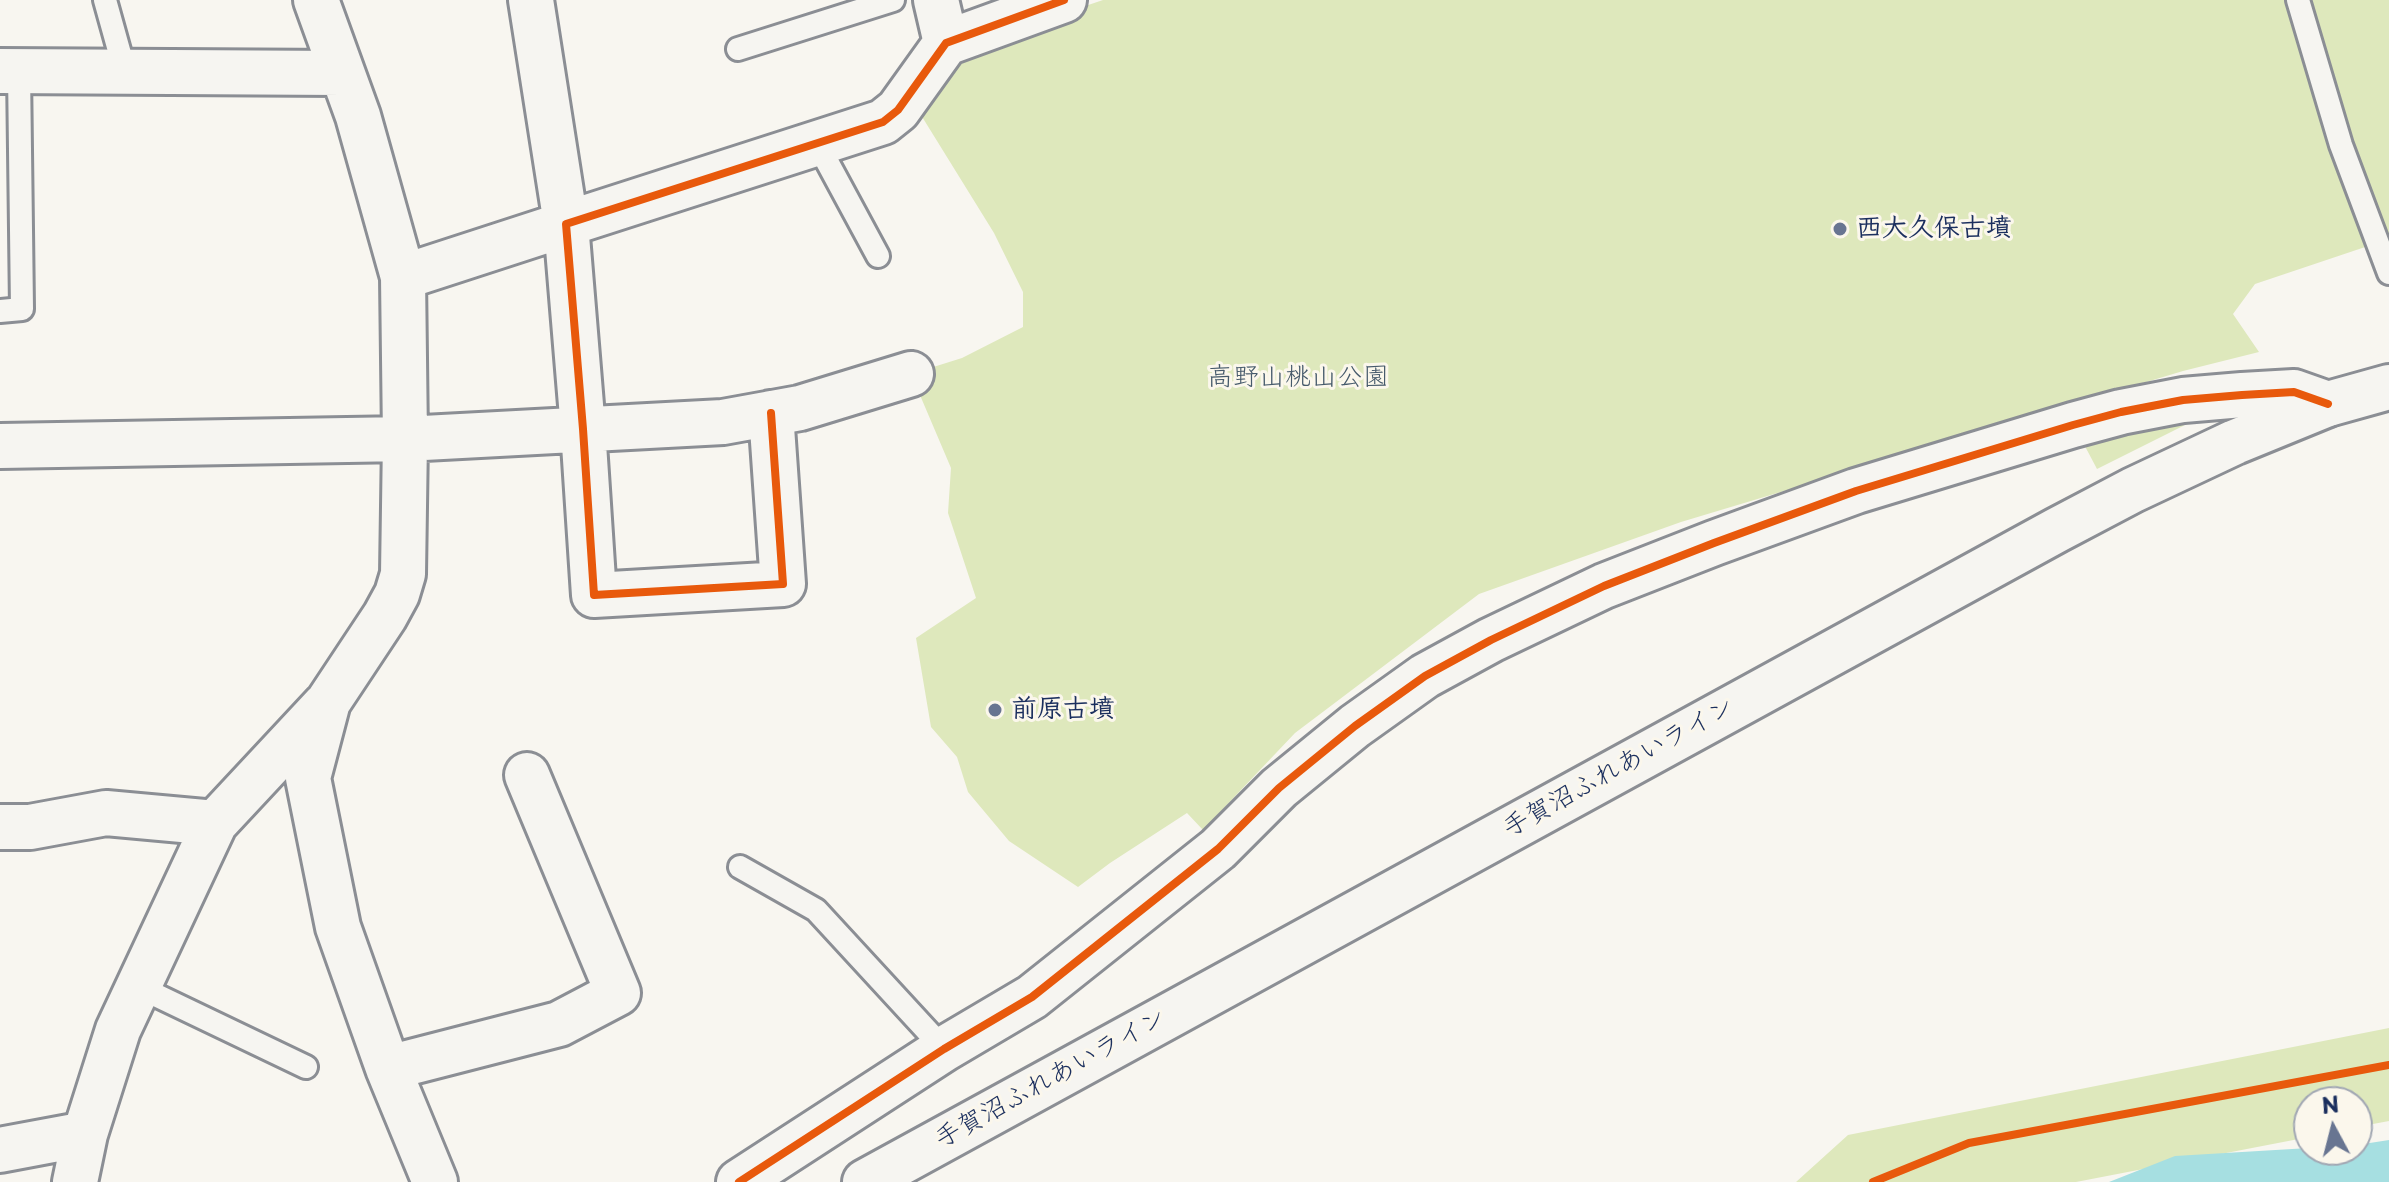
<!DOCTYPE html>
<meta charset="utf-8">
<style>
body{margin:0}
#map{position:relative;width:2389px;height:1182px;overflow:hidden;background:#f8f6f0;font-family:"Playpen Sans",sans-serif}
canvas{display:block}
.north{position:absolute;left:2293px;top:1086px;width:80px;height:80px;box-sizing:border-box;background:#fbf7ec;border:2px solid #a1a7b3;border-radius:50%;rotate:353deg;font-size:22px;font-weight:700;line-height:32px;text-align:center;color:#1b2f5e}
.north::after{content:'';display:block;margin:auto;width:28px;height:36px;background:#687591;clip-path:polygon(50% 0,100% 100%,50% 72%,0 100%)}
</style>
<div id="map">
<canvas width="2389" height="1182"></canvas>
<div class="north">N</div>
</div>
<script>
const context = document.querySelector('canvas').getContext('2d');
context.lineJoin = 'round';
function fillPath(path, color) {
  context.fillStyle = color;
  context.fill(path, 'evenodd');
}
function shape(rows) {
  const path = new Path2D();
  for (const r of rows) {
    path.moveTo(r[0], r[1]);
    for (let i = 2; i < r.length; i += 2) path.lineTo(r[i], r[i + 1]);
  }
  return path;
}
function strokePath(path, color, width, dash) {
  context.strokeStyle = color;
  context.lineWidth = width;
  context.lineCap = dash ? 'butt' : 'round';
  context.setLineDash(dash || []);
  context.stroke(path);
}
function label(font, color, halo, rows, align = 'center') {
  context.font = font + ' "Playpen Sans","Klee One",sans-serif';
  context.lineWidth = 6;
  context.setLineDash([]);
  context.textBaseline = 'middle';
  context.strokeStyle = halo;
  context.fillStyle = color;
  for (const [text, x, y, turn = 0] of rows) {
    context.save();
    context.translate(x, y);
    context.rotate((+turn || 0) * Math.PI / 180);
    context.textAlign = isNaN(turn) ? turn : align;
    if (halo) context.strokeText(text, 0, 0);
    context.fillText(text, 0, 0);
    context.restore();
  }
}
fillPath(shape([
 [1103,0,2389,0,2389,239,2255,284,2233,314,2259,352,2183,371,1681,522,1479,594,1295,733,1203,830,1187,813,1110,863,1078,887,1009,841,968,792,957,757,931,727,916,638,976,598,948,513,951,468,911,374,962,358,1023,327,1023,292,994,233,916,107,967,46],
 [2245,400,2191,422,2097,469,2078,433],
 [2389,1028,2389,1121,2357,1127,2357,1102,2309,1102,2309,1137,2076,1182,1796,1182,1848,1135]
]), '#dee8bc');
fillPath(shape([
 [2389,1140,2389,1182,2109,1182,2175,1156,2309,1148,2309,1150,2357,1150,2357,1145]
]), '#a6dfe1');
const service = shape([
 [105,0,125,72],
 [2298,0,2341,145,2389,273],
 [738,49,893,0],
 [817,143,878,256],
 [0,311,22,309,19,71],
 [740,867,816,910,944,1049],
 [139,987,306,1067]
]);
const minor = shape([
 [316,0,358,116,403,277,405,439,403,574,397,594,385,616,328,702,308,778,338,927,388,1068,435,1182],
 [936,0,946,43],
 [0,71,342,73],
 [403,277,566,224,531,0],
 [771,413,783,584,594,595,583,429,566,224,883,122,898,110,946,43,1064,0],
 [0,446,405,439,723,422,800,408,911,374],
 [0,827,30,827,106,813,215,823,325,705],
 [388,1068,559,1024,618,993,527,775],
 [0,1150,85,1134],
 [75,1182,85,1134,118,1030,215,823],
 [739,1182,944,1049,1032,997,1218,849,1279,788,1355,726,1425,676,1491,640,1604,586,1714,543,1856,491,2073,425,2121,412,2183,400,2242,395,2294,392,2328,404]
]);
const tertiary = shape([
 [865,1182,2057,530,2133,490,2235,442,2328,404,2389,387]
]);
strokePath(service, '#8b8e94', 28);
strokePath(minor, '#8b8e94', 50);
strokePath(tertiary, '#8b8e94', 50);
strokePath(service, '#f6f5f1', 22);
strokePath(minor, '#f6f5f1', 44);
strokePath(tertiary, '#f6f5f1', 44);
strokePath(shape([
 [771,413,783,584,594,595,583,429,566,224,883,122,898,110,946,43,1064,0],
 [739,1182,944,1049,1032,997,1218,849,1279,788,1355,726,1425,676,1491,640,1604,586,1714,543,1856,491,2073,425,2121,412,2183,400,2242,395,2294,392,2328,404],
 [1873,1182,1969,1143,2389,1065]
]), '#e8590c', 8);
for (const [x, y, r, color] of [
 [1840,229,8,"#687591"],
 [995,710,8,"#687591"]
]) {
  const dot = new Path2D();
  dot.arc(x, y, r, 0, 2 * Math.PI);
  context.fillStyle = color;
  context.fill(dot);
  strokePath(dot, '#fbf7ec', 3);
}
label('bold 26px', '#1b2f5e', '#fbf7ec', [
 ["西大久保古墳",1856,229],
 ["前原古墳",1011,710]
], 'left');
label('26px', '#465a6b', '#fbf7ec', [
 ["高野山桃山公園",1298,378]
]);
label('26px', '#1b2f5e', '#fbf7ec', [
 ["手賀沼ふれあいライン",1619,768,-29],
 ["手賀沼ふれあいライン",1051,1079,-29]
]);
</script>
